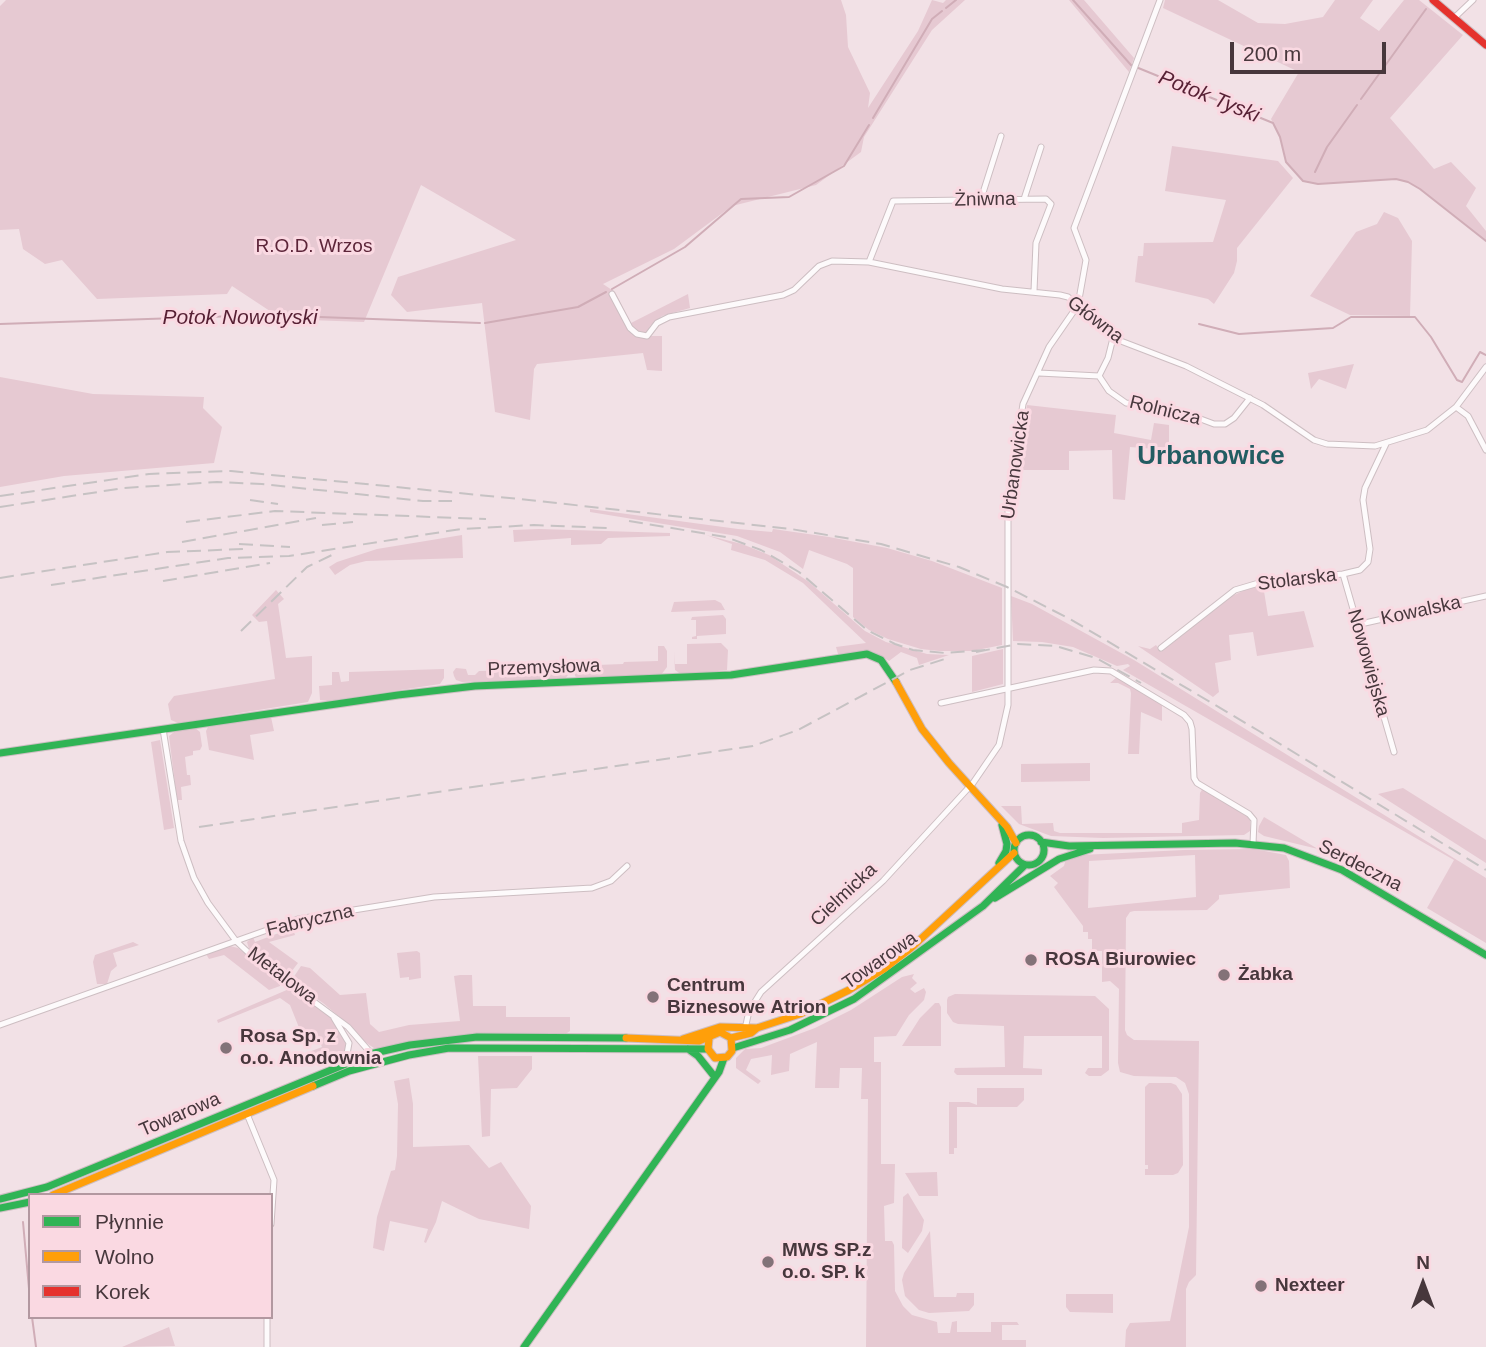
<!DOCTYPE html>
<meta charset="utf-8">
<style>
body{margin:0}
#map{position:relative;width:1486px;height:1347px;overflow:hidden;background:#f2e1e6;font-family:Arial,sans-serif}
canvas{display:block}
.legend{position:absolute;left:28px;top:1193px;width:245px;height:126px;box-sizing:border-box;background:#fad9e2;border:2px solid #b298a0;margin:0;padding:9px 12px;list-style:none;font-size:21px;color:#47373c}
.legend li{display:flex;align-items:center;gap:14px;height:35px}
.legend b{width:35px;border:2px solid #b298a0}
.north{position:absolute;left:1388px;top:1249px;width:70px;height:70px;-webkit-text-stroke:5px #fad9e2;paint-order:stroke;rotate:0deg;font-size:19px;font-weight:700;line-height:28px;text-align:center;color:#47373c}
.north::after{content:'';display:block;margin:auto;width:24px;height:32px;background:#47373c;clip-path:polygon(50% 0,100% 100%,50% 72%,0 100%)}
.scale{position:absolute;left:1230px;top:42px;width:156px;height:32px;box-sizing:border-box;border:4px solid #47373c;border-top:0;padding-left:9px;font-size:21px;line-height:24px;white-space:nowrap;color:#47373c;-webkit-text-stroke:5px #fad9e2;paint-order:stroke}
</style>
<div id="map">
<canvas width="1486" height="1347"></canvas>
<ul class="legend">
<li><b style="height:9px;background:#30b455"></b>Płynnie</li>
<li><b style="height:9px;background:#ff9f0a"></b>Wolno</li>
<li><b style="height:9px;background:#e5322d"></b>Korek</li>
</ul>
<div class="north">N</div>
<div class="scale">200 m</div>
</div>
<script>
const context = document.querySelector('canvas').getContext('2d');
context.lineJoin = 'round';
function fillPath(path, color) {
  context.fillStyle = color;
  context.fill(path, 'evenodd');
}
function shape(rows) {
  const path = new Path2D();
  for (const r of rows) {
    if (r.length === 3) {
      path.moveTo(r[0] + r[2], r[1]);
      path.arc(r[0], r[1], r[2], 0, 2 * Math.PI);
      continue;
    }
    path.moveTo(r[0], r[1]);
    for (let i = 2; i < r.length; i += 2) path.lineTo(r[i], r[i + 1]);
  }
  return path;
}
function strokePath(path, color, width, dash) {
  context.strokeStyle = color;
  context.lineWidth = width;
  context.lineCap = dash ? 'butt' : 'round';
  context.setLineDash(dash || []);
  context.stroke(path);
}
function label(font, color, halo, rows, align = 'center') {
  context.font = font + ' Arial,sans-serif';
  context.lineWidth = 6;
  context.setLineDash([]);
  context.textBaseline = 'middle';
  context.strokeStyle = halo;
  context.fillStyle = color;
  for (const [text, x, y, turn = 0] of rows) {
    context.save();
    context.translate(x, y);
    context.rotate((+turn || 0) * Math.PI / 180);
    context.textAlign = isNaN(turn) ? turn : align;
    if (halo) context.strokeText(text, 0, 0);
    context.fillText(text, 0, 0);
    context.restore();
  }
}
fillPath(shape([
 [6,0,841,0,846,15,848,47,870,93,868,108,918,31,932,0,943,3,946,0,965,0,932,30,864,137,861,152,816,185,732,206,674,249,603,284,615,292,631,323,688,294,690,308,662,316,650,326,647,336,662,336,662,371,647,370,643,353,537,364,534,369,530,420,495,412,482,303,407,312,391,295,398,277,516,240,421,185,364,322,282,319,232,286,227,294,97,299,62,260,45,264,23,249,19,229,0,230,0,6],
 [1069,0,1084,0,1134,58,1129,72],
 [1165,0,1218,0,1258,23,1285,24,1323,17,1335,0,1373,0,1360,18,1379,31,1404,0,1419,0,1463,35,1390,118,1434,169,1451,162,1476,188,1466,206,1486,231,1486,241,1420,189,1408,182,1396,179,1318,184,1303,181,1286,162,1280,137,1271,119,1299,72,1163,8],
 [1172,146,1278,161,1293,178,1237,248,1237,261,1234,273,1214,304,1208,299,1135,282,1138,256,1143,256,1144,243,1213,242,1226,200,1165,191],
 [1384,212,1398,218,1412,241,1410,316,1350,315,1310,296,1356,232,1377,224],
 [1354,364,1346,389,1319,379,1311,389,1308,373],
 [0,377,93,394,204,397,203,408,222,427,214,463,64,476,0,487],
 [1027,405,1116,415,1114,433,1151,440,1154,423,1169,425,1169,450,1130,447,1125,500,1113,499,1112,450,1069,451,1069,470,1017,470],
 [590,509,738,529,772,532,773,529,829,537,887,548,932,561,1002,588,1002,645,972,651,939,651,921,649,888,639,869,630,853,617,853,568,847,564,809,550,803,569,780,552,737,536,590,512],
 [539,529,670,533,670,536,608,538,601,544,571,545,571,538,514,542,513,530],
 [462,535,463,558,366,561,350,565,335,575,329,567,337,562,377,549],
 [706,535,742,544,769,555,809,582,865,631,886,642,927,654,949,655,919,665,917,658,901,652,889,661,872,651,838,654,836,647,866,643,803,583,765,560,731,550,732,544],
 [1263,585,1268,616,1304,611,1314,647,1257,656,1253,632,1229,635,1231,660,1215,663,1219,692,1213,697,1138,646,1150,649,1156,645,1161,652,1232,596,1245,590],
 [276,590,284,599,278,604,286,658,312,656,312,693,308,702,178,723,171,720,168,704,174,696,275,679,267,621,259,622,252,615],
 [1011,596,1032,604,1134,660,1486,878,1486,943,1427,908,1454,860,1123,670,1130,666,1128,664,1117,666,1073,647,1042,642,1013,641],
 [715,600,721,603,725,610,671,612,674,602],
 [723,615,726,619,726,634,697,636,697,639,692,639,692,637,696,636,696,620,691,620,692,617],
 [721,643,728,650,727,670,682,675,675,670,674,651,675,664,687,664,687,644],
 [658,646,664,646,667,651,667,667,661,675,577,678,575,676,574,669,577,665,579,665,580,669,596,668,597,665,623,664,624,662,658,661],
 [1003,649,1003,684,972,692,972,656],
 [456,668,466,669,468,675,475,675,479,671,561,669,567,672,568,675,565,679,462,682,456,680,454,676,453,672],
 [444,669,444,678,440,684,328,701,320,700,319,686,332,685,332,672,339,672,341,682,349,681,349,672],
 [1117,677,1162,705,1162,721,1141,712,1139,754,1128,754,1131,693,1130,689,1118,683,1110,683],
 [271,717,274,731,250,735,254,760,209,750,206,731,209,725],
 [194,727,200,732,202,746,200,750,193,751,193,755,185,757,187,775,190,775,191,785,181,787,182,800,177,800,169,736,178,729],
 [160,740,174,828,164,830,151,742],
 [1090,763,1090,781,1021,782,1021,764],
 [1203,788,1245,814,1250,820,1250,831,1244,835,1193,836,1103,838,1051,836,1019,824,1001,806,1021,806,1022,824,1053,823,1054,831,1060,833,1182,833,1182,823,1199,820,1200,793],
 [1403,788,1486,840,1486,863,1378,794],
 [1264,817,1318,849,1264,836,1258,832,1259,826],
 [1254,849,1286,855,1289,861,1290,888,1219,895,1219,899,1207,910,1134,911,1130,912,1126,918,1125,1030,1127,1035,1134,1040,1199,1041,1196,1275,1189,1282,1186,1289,1186,1347,1125,1347,1126,1330,1130,1323,1170,1321,1189,1227,1189,1094,1185,1083,1176,1077,1134,1076,1120,1072,1118,1063,1119,989,1110,981,1102,982,1102,951,1092,951,1092,939,1088,939,1088,932,1083,932,1083,926,1054,887,1058,883,1050,876,1064,866,1065,862,1081,855,1184,850],
 [1195,855,1196,897,1088,908,1089,861],
 [292,926,295,935,269,942,298,963,288,976,284,977,249,949,247,942,253,937,255,942,284,931,283,927],
 [133,942,139,945,113,953,117,966,111,971,107,984,97,984,93,962,95,955],
 [230,946,238,948,280,981,280,986,269,990,224,955,209,959,206,954],
 [417,951,420,953,421,978,409,980,409,977,400,978,397,953],
 [301,966,310,968,340,995,366,993,370,1024,379,1032,409,1025,460,1021,454,976,460,975,472,975,473,1006,506,1006,506,1017,570,1017,570,1031,564,1035,454,1036,426,1039,385,1048,374,1048,365,1042,348,1024,323,1003,291,981],
 [914,974,912,978,917,983,910,989,915,993,924,988,926,992,924,1000,909,1015,896,1036,874,1037,874,1062,881,1062,881,1164,895,1164,894,1203,884,1206,885,1241,892,1241,894,1245,895,1291,903,1306,912,1315,937,1322,938,1333,950,1333,952,1322,957,1321,957,1332,991,1332,991,1322,1017,1322,1019,1325,1002,1325,1002,1340,1026,1340,1026,1347,866,1347,868,1099,861,1099,862,1068,840,1068,839,1088,815,1088,817,1042,790,1054,789,1071,771,1075,772,1055,751,1059,746,1070,761,1081,758,1084,736,1068,736,1058,745,1049,761,1048,815,1028,851,1010,902,977],
 [289,989,329,1016,344,1036,346,1051,336,1061,321,1065,308,1057,309,1052,322,1047,315,1030,302,1035,290,1005,280,998,218,1023,217,1020],
 [955,994,1095,996,1109,1009,1109,1070,1101,1076,1089,1076,1085,1073,1088,1068,1102,1068,1102,1036,1024,1036,1023,1068,1042,1069,1042,1075,957,1075,954,1072,955,1068,1005,1067,1004,1026,958,1024,953,1022,947,1013,947,1000,948,997],
 [935,1003,939,1003,941,1007,941,1046,902,1046,920,1018],
 [478,1056,532,1056,532,1069,517,1088,491,1089,490,1136,482,1137],
 [409,1078,413,1104,413,1147,469,1145,489,1168,501,1162,531,1206,529,1229,479,1219,442,1201,436,1222,426,1243,424,1242,428,1229,390,1221,384,1251,373,1248,377,1217,391,1171,395,1170,397,1156,398,1104,394,1081],
 [1149,1083,1171,1083,1176,1085,1182,1094,1183,1165,1178,1173,1173,1175,1145,1175,1145,1169,1148,1169,1148,1165,1145,1165,1145,1087],
 [977,1088,1024,1088,1024,1100,1017,1107,957,1107,957,1148,954,1148,954,1154,949,1154,949,1102,969,1102,977,1105],
 [937,1172,938,1196,919,1196,905,1173],
 [908,1193,924,1220,922,1231,908,1253,902,1248,903,1197],
 [930,1231,934,1297,956,1297,957,1293,974,1293,974,1305,969,1311,929,1313,919,1310,905,1296,902,1280,904,1273],
 [1066,1294,1113,1294,1113,1313,1070,1312,1066,1307],
 [169,1327,175,1346,122,1347]
]), '#e6c9d2');
strokePath(shape([
 [1073,0,1131,65,1273,123,1280,137,1286,162,1303,181,1318,184,1396,179,1408,182,1420,189,1486,241],
 [946,8,956,0],
 [1361,99,1426,9],
 [873,118,932,19,942,11],
 [1315,172,1327,147,1357,105],
 [612,289,685,247,741,199,789,197,844,166,869,125],
 [485,323,578,307,606,292],
 [0,324,266,315,480,323],
 [1199,324,1239,334,1333,328,1351,317,1415,317,1431,337,1457,380,1462,382,1480,352,1486,355],
 [23,1222,30,1300],
 [32,1317,36,1347]
]), '#d0adb7', 2);
const street = shape([
 [1454,18,1473,0],
 [981,199,1001,136],
 [1024,199,1041,147],
 [869,262,893,201,1046,199,1051,204,1036,243,1034,291],
 [612,294,630,328,637,334,647,336,657,323,669,317,783,295,794,290,819,266,832,261,869,262,1002,289,1060,295,1068,297,1078,305,1113,338,1186,366,1263,405,1314,440,1327,444,1375,446,1427,430,1456,407,1486,367],
 [1039,373,1099,376],
 [1099,376,1109,391,1126,403,1174,409,1214,424,1225,424,1234,418,1250,398],
 [1099,376,1108,358,1113,338],
 [1456,407,1468,416,1486,450],
 [1343,574,1394,752],
 [1356,625,1486,596],
 [1161,648,1235,590,1262,582,1343,574,1360,570,1368,562,1370,549,1363,500,1365,488,1386,444],
 [941,703,1094,670,1111,671,1184,715,1190,722,1192,729,1194,778,1197,783,1249,814,1254,820,1253,844],
 [163,729,181,841,194,878,208,903,236,941,252,956,348,1027,369,1051,371,1064],
 [334,1018,349,1043,347,1054,339,1065],
 [0,1025,298,919,434,897,592,888,611,881,627,866],
 [745,1029,749,1011,761,992,883,881,973,783,999,745,1008,705,1008,499,1023,404,1049,347,1078,305,1086,260,1074,228,1160,0],
 [247,1114,274,1180,271,1224],
 [267,1347,267,1317]
]);
const fast = shape([
 [0,753,398,695,475,686,731,675,867,654,881,660,896,682],
 [1029,850,15],
 [1041,842,1069,846,1235,843,1284,848,1342,870,1486,955],
 [999,863,1006,851,1007,844,1002,825],
 [995,898,1059,859,1090,849],
 [733,1048,790,1030,854,999,983,906,1025,865],
 [688,1049,698,1056,714,1076],
 [313,1086,349,1071,409,1055,449,1048,708,1049],
 [0,1199,47,1187,370,1054,410,1045,477,1037,626,1038],
 [0,1208,30,1202],
 [524,1347,719,1072,724,1058]
]);
const slow = shape([
 [896,682,922,729,949,763,1007,827,1016,843],
 [626,1038,699,1041,720,1032,731,1038,732,1051,727,1057,715,1058,708,1049,709,1039],
 [731,1038,751,1033,757,1028],
 [683,1039,720,1027,757,1028,800,1014,849,990,884,969,911,948,1014,853],
 [53,1195,313,1086]
]);
const jam = shape([
 [1433,0,1486,45]
]);
strokePath(street, '#cdbec2', 7);
strokePath(fast, '#cdbec2', 9);
strokePath(slow, '#cdbec2', 9);
strokePath(jam, '#cdbec2', 9);
strokePath(street, '#fdfafb', 5);
strokePath(fast, '#30b455', 7);
strokePath(slow, '#ff9f0a', 7);
strokePath(jam, '#e5322d', 7);
strokePath(shape([
 [0,496,149,474,231,471,520,499,791,529,881,544,959,567,1007,587,1070,619,1259,731,1486,870],
 [250,500,278,504],
 [0,507,124,488,217,482,262,484,423,501,452,501],
 [629,521,726,537,761,550,799,572,867,630,895,644,913,650,945,653,985,650],
 [186,522,275,511,486,519],
 [322,525,353,522],
 [182,542,316,518],
 [239,544,290,547],
 [0,578,167,552,243,549],
 [163,581,270,563],
 [51,585,228,558,289,556,461,529,534,525,608,528],
 [241,631,307,567,334,554],
 [976,652,1018,644,1056,646,1096,658,1141,683],
 [199,827,753,746,798,730,910,670,948,658]
]), '#c6c2c3', 2, [14, 7]);
for (const [x, y, r, color] of [
 [1031,960,7,"#837278"],
 [1224,975,7,"#837278"],
 [653,997,7,"#837278"],
 [226,1048,7,"#837278"],
 [768,1262,7,"#837278"],
 [1261,1286,7,"#837278"]
]) {
  const dot = new Path2D();
  dot.arc(x, y, r, 0, 2 * Math.PI);
  context.fillStyle = color;
  context.fill(dot);
  strokePath(dot, '#fad9e2', 2.5);
}
label('19px', '#47373c', '#fad9e2', [
 ["Żniwna",985,200,-1],
 ["Główna",1095,320,37],
 ["Rolnicza",1165,411,14],
 ["Urbanowicka",1016,465,-82],
 ["Stolarska",1297,580,-7],
 ["Kowalska",1421,611,-12],
 ["Nowowiejska",1368,663,74],
 ["Przemysłowa",544,668,-2],
 ["Serdeczna",1360,866,27],
 ["Cielmicka",844,895,-43],
 ["Fabryczna",310,921,-13],
 ["Towarowa",880,961,-35],
 ["Metalowa",282,976,37],
 ["Towarowa",180,1115,-23]
]);
label('19px', '#5c2539', '#fad9e2', [
 ["R.O.D. Wrzos",314,247]
]);
label('bold 19px', '#47373c', '#fad9e2', [
 ["ROSA Biurowiec",1045,960],
 ["Żabka",1238,975],
 ["Centrum",667,986],
 ["Biznesowe Atrion",667,1008],
 ["Rosa Sp. z",240,1037],
 ["o.o. Anodownia",240,1059],
 ["MWS SP.z",782,1251],
 ["o.o. SP. k",782,1273],
 ["Nexteer",1275,1286]
], 'left');
label('italic 21px', '#561f33', '#fad9e2', [
 ["Potok Tyski",1209,97,22],
 ["Potok Nowotyski",240,318]
]);
label('bold 26px', '#225c62', '#fad9e2', [
 ["Urbanowice",1211,457]
]);
</script>
